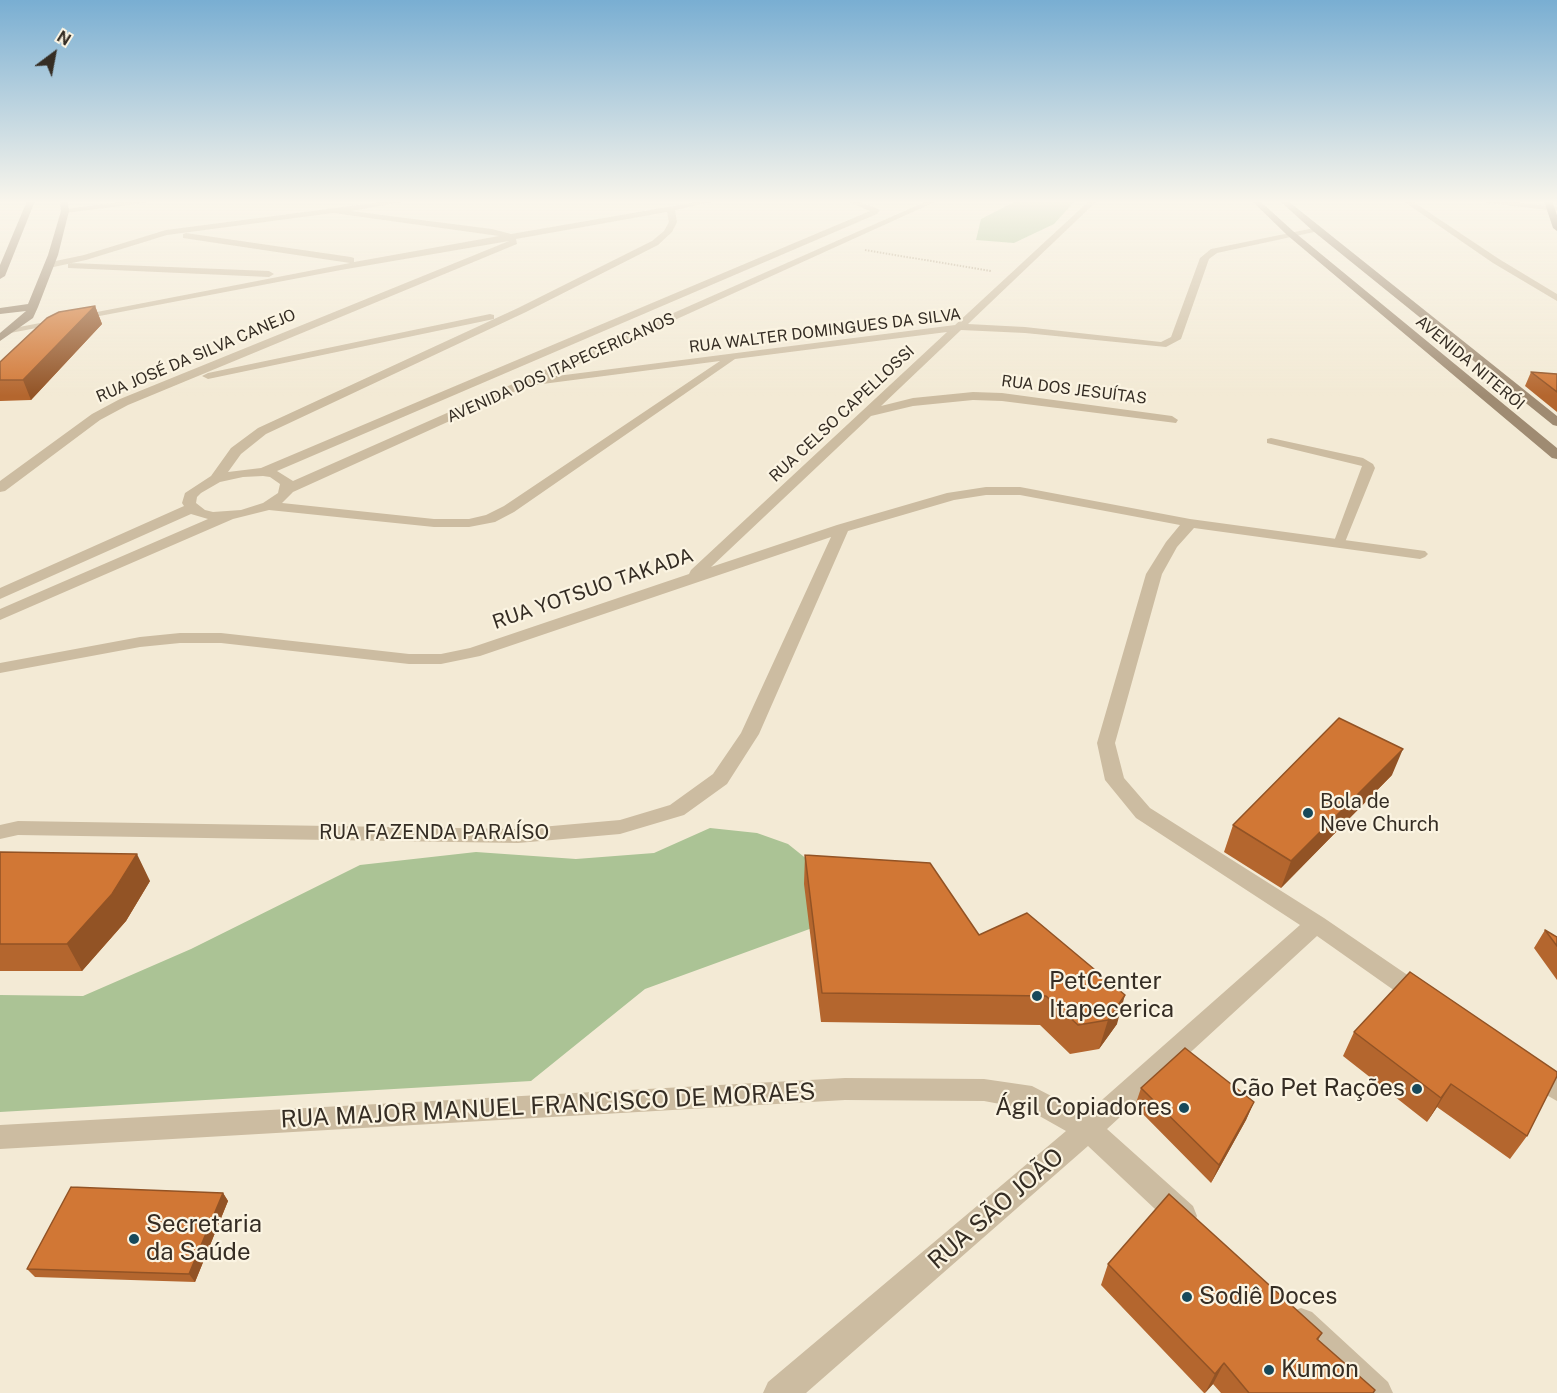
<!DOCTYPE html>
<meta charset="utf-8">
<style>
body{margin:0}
#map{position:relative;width:1557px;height:1393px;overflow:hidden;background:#f3ead5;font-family:"Public Sans",sans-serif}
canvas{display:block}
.north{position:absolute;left:24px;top:24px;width:60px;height:60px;-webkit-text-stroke:4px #fbf4e2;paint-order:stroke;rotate:32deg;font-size:16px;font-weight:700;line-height:24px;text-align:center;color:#352d24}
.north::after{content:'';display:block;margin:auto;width:21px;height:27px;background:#352d24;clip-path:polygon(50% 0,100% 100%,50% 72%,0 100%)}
</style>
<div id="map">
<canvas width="1557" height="1393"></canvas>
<div class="north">N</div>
</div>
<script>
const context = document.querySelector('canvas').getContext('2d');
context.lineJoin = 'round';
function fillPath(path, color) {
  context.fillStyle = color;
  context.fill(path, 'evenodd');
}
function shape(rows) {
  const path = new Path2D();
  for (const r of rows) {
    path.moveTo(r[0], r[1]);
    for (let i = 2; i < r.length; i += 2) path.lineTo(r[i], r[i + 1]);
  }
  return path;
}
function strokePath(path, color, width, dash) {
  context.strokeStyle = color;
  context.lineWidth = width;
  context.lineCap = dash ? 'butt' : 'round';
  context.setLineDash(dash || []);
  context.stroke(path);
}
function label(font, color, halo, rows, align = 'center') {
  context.font = font + ' "Public Sans",sans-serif';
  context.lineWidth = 4.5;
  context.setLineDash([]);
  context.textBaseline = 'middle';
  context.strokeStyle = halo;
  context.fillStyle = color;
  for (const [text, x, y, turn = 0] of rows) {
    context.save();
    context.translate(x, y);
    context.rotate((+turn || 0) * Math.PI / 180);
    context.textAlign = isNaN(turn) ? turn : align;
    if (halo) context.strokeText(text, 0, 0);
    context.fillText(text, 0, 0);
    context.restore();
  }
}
fillPath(shape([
 [1016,201,1075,201,1054,224,1014,243,976,240,981,219],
 [710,828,757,833,788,844,823,872,837,919,645,989,531,1081,0,1112,0,995,83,996,191,949,360,865,476,852,576,859,654,853]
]), '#abc395');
strokePath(shape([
 [865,250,991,271]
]), '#b7a68b', 2, [1.5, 1.5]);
fillPath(shape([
 [1271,438,1363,458,1373,464,1375,468,1343,547,1335,547,1333,544,1362,466,1267,443,1267,439,1271,438]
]), '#ccbca1');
fillPath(shape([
 [129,201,149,201,145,203,65,213,61,211,65,209,129,201],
 [389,201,408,201,351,211,492,229,511,234,702,201,717,201,675,210,677,222,672,232,658,245,526,312,266,434,241,454,228,472,261,468,870,211,847,201,858,201,880,210,877,214,277,471,293,481,927,201,937,201,549,377,955,325,1089,201,1097,201,968,324,1025,327,1161,342,1171,337,1200,258,1211,249,1319,227,1319,231,1217,253,1209,259,1181,339,1166,347,1025,333,961,330,881,406,913,398,973,392,1002,393,1172,416,1178,420,1176,423,1002,401,973,400,913,406,871,416,711,567,837,525,947,493,986,487,1020,487,1190,519,1425,551,1428,554,1425,557,1420,559,1194,528,1177,547,1162,574,1115,743,1124,778,1150,808,1324,918,1428,989,1432,996,1428,1003,1420,1006,1412,1003,1317,936,1107,1129,1193,1206,1197,1216,1193,1226,1183,1230,1173,1226,1088,1146,806,1393,763,1393,768,1382,1066,1131,1027,1109,984,1101,845,1100,0,1149,0,1125,845,1078,984,1079,1032,1086,1086,1114,1300,925,1136,818,1105,780,1097,743,1146,574,1166,542,1180,525,1020,495,986,495,954,500,848,531,759,734,727,784,684,815,620,834,518,843,18,835,0,839,0,825,18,821,518,829,620,820,670,805,713,774,741,733,831,537,480,656,441,664,409,664,221,643,180,643,140,647,0,673,0,663,140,637,180,633,221,633,409,654,441,654,470,648,689,574,691,570,947,332,735,359,514,512,495,522,469,527,434,527,269,510,233,519,0,620,0,609,208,519,191,514,0,599,0,588,184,506,182,503,185,493,211,476,231,448,258,428,518,308,652,241,664,231,669,222,667,212,516,239,517,244,128,405,100,420,5,491,0,492,0,481,92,414,120,399,509,241,341,270,5,334,5,330,9,329,350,263,183,238,183,234,186,233,351,257,354,258,354,262,499,236,333,213,167,235,86,260,49,268,44,265,46,263,84,255,166,230,389,201],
 [720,361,504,506,486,515,469,519,434,519,282,503,293,492,527,386,720,361],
 [263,476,270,477,280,484,278,493,263,503,241,510,213,512,205,510,196,503,197,497,201,493,220,482,243,477,263,476],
 [1403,201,1412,201,1499,259,1557,294,1557,301,1493,263,1403,201],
 [1483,201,1505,201,1557,207,1557,211,1487,203,1483,201],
 [71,263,269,271,274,274,269,277,68,268,68,264,71,263],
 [490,314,494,315,494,319,208,379,202,376,208,373,490,314],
 [1531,1062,1557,1076,1557,1101,1522,1081,1518,1073,1522,1065,1531,1062],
 [1301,1308,1312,1312,1388,1382,1393,1393,1354,1393,1290,1334,1286,1323,1290,1312,1301,1308]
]), '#ccbca1');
fillPath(shape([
 [27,201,35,201,5,276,0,279,0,265,27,201],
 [60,201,68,201,69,211,58,255,38,307,33,318,0,341,0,333,26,311,0,314,0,308,28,304,48,255,61,211,60,201],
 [1252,201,1260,201,1293,231,1557,448,1557,459,1552,458,1287,235,1252,201],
 [1280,201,1288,201,1557,416,1557,426,1553,425,1313,231,1280,201]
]), '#9f8b72');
fillPath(shape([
 [1544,201,1552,201,1557,215,1557,231,1553,228,1544,201]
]), '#796754');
fillPath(shape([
 [95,306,102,324,31,400,0,401,0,362],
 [1531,372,1557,374,1557,412,1525,386],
 [1392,775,1281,888,1224,852,1233,825],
 [0,852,150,881,126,921,82,971,0,971],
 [805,855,979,935,1117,1024,1099,1049,1070,1054,1040,1025,821,1022,804,884],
 [1545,930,1557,937,1557,980,1534,948],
 [1354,1032,1557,1072,1527,1136,1510,1159,1437,1107,1427,1122,1343,1056],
 [1141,1088,1254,1102,1246,1120,1211,1183,1135,1106],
 [223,1193,228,1201,195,1282,35,1277,27,1269],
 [1108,1264,1322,1333,1318,1340,1373,1393,1221,1393,1213,1384,1205,1393,1204,1393,1101,1285]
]), '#b4662e');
fillPath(shape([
 [95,306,102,324,31,400,23,380],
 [1403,749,1392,775,1281,888,1291,861],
 [137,854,150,881,126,921,82,971,67,944],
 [1125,995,1117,1024,1099,1049,1108,1020],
 [1451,1084,1437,1107,1427,1122,1441,1098],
 [1254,1102,1246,1120,1211,1183,1219,1165],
 [223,1193,228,1201,195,1282,189,1274],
 [1224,1363,1213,1384,1205,1393,1215,1374]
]), '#925325');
const building = shape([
 [95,306,23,380,0,380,0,362,47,318,59,312,95,306],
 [1531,372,1557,374,1557,392,1531,372],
 [1339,718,1403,749,1291,861,1233,825,1339,718],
 [0,852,137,854,112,894,67,944,0,944,0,852],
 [805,855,930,863,979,935,1027,913,1125,995,1108,1020,1078,1025,1046,996,822,993,805,855],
 [1545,930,1557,937,1557,946,1545,930],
 [1410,972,1557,1072,1557,1076,1527,1136,1451,1084,1441,1098,1354,1032,1410,972],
 [1185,1048,1254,1102,1219,1165,1141,1088,1185,1048],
 [71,1187,223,1193,189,1274,27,1269,71,1187],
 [1169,1194,1322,1333,1317,1339,1375,1390,1373,1393,1249,1393,1224,1363,1215,1374,1108,1264,1169,1194]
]);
fillPath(building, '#d17735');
strokePath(building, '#925325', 1.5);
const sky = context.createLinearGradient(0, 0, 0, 396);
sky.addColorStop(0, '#79aed2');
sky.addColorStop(0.51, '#faf6ec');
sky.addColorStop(1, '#faf6ec00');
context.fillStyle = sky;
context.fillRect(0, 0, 1557, 396);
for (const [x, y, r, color] of [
 [1308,813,6,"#17495a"],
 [1037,996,6,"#17495a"],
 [1417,1089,6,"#17495a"],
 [1184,1108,6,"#17495a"],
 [134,1239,6,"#17495a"],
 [1187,1297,6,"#17495a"],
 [1269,1370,6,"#17495a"]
]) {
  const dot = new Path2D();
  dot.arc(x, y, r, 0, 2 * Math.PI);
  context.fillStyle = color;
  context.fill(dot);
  strokePath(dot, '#fbf4e2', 2);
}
label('16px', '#352d24', '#fbf4e2', [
 ["RUA WALTER DOMINGUES DA SILVA",825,331,-7],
 ["RUA JOSÉ DA SILVA CANEJO",196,356,-23],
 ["AVENIDA NITERÓI",1470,363,40],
 ["AVENIDA DOS ITAPECERICANOS",561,368,-24],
 ["RUA DOS JESUÍTAS",1074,390,7],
 ["RUA CELSO CAPELLOSSI",842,414,-43]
]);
label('20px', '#352d24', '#fbf4e2', [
 ["RUA YOTSUO TAKADA",593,589,-19],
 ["RUA FAZENDA PARAÍSO",434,833]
]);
label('20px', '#352d24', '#fbf4e2', [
 ["Bola de",1320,802],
 ["Neve Church",1320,825]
], 'left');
label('24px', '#352d24', '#fbf4e2', [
 ["PetCenter",1049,982],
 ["Itapecerica",1049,1010],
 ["Cão Pet Rações",1405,1089,"right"],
 ["Ágil Copiadores",1172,1108,"right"],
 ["Secretaria",146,1225],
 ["da Saúde",146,1253],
 ["Sodiê Doces",1199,1297],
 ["Kumon",1281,1370]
], 'left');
label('24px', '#352d24', '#fbf4e2', [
 ["RUA MAJOR MANUEL FRANCISCO DE MORAES",548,1106,-3],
 ["RUA SÃO JOÃO",996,1209,-41]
]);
</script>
